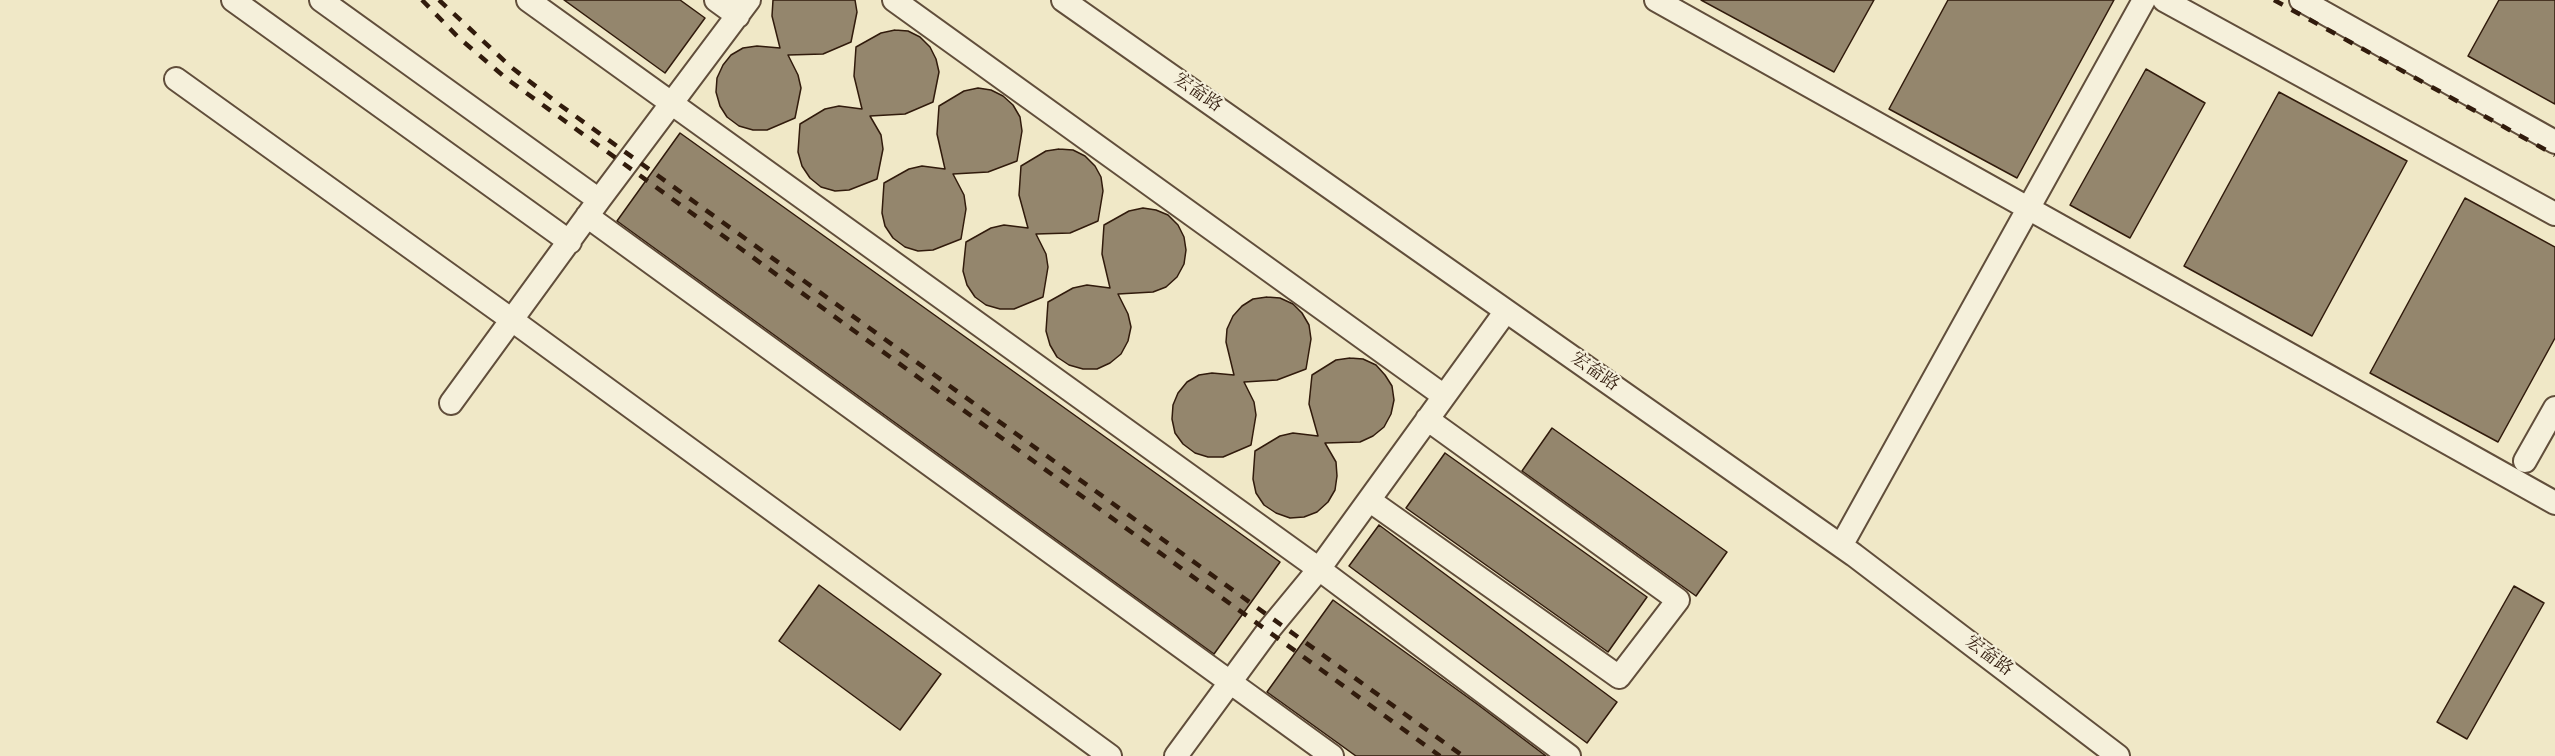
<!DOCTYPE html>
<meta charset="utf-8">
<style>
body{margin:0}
canvas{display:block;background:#f0e8c7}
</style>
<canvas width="2555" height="756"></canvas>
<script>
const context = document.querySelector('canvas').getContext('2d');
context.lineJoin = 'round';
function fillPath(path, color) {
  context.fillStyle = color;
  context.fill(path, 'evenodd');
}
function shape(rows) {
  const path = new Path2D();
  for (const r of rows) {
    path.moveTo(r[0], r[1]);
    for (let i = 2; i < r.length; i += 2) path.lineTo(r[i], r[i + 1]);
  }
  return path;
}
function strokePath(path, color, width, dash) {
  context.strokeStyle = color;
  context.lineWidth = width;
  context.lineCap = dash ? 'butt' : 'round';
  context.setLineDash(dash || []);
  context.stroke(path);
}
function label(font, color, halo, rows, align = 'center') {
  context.font = font + ' Vollkorn,"Noto Serif SC",serif';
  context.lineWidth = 4.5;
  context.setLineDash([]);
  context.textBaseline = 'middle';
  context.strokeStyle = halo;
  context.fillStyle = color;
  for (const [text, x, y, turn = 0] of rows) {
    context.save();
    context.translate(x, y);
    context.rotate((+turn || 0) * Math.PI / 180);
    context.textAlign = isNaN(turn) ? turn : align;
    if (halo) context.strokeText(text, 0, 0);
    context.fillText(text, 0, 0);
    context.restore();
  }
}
const building = shape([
 [564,0,680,0,705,18,665,73,564,0],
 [773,0,855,0,857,12,851,42,823,54,788,55,798,75,801,88,795,118,767,130,753,130,739,126,727,117,720,106,716,92,717,78,723,65,731,55,743,48,757,46,780,48,772,16,773,0],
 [1701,0,1874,0,1834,72,1701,0],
 [1948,0,2114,0,2017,178,1889,109,1948,0],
 [2499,0,2555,0,2555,104,2468,56,2499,0],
 [895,30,908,31,920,37,930,47,936,59,939,72,933,102,905,114,870,116,881,135,883,149,877,179,849,190,835,191,821,187,810,178,802,166,798,152,800,124,825,109,839,106,862,109,854,76,856,47,881,33,895,30],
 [2146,69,2205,103,2130,238,2070,205,2146,69],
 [978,88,991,90,1003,96,1013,105,1020,117,1022,131,1017,161,988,172,953,174,964,195,966,209,961,239,933,250,918,251,905,247,893,238,885,226,882,213,884,183,909,169,922,166,945,169,937,134,939,106,964,91,978,88],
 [2279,92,2407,161,2312,336,2184,266,2279,92],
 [680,133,1280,562,1214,654,617,221,680,133],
 [1059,149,1073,150,1085,156,1095,166,1101,177,1103,191,1098,221,1070,233,1036,234,1046,254,1048,267,1043,297,1014,309,1000,309,986,305,975,297,967,285,963,271,966,242,991,228,1004,225,1028,228,1019,195,1021,166,1046,151,1059,149],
 [2465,198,2555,247,2555,338,2498,442,2370,373,2465,198],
 [1143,208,1156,210,1168,215,1178,225,1184,237,1186,250,1184,264,1177,277,1166,287,1153,292,1118,294,1128,314,1131,327,1128,341,1121,354,1110,363,1097,369,1083,369,1069,365,1057,357,1050,345,1046,331,1048,302,1073,288,1087,285,1110,288,1102,254,1104,225,1129,211,1143,208],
 [1267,297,1280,298,1293,304,1302,313,1309,325,1311,339,1306,369,1277,380,1244,382,1254,402,1256,415,1251,445,1223,457,1208,457,1195,453,1183,444,1175,433,1172,419,1173,405,1178,393,1187,382,1199,375,1212,373,1234,375,1226,342,1227,329,1233,316,1242,306,1253,299,1267,297],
 [1350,358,1363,359,1376,365,1385,375,1392,386,1394,400,1391,414,1384,427,1373,436,1360,442,1325,443,1336,462,1337,476,1335,490,1328,502,1317,512,1304,517,1290,518,1276,513,1264,505,1256,493,1253,479,1255,451,1280,436,1293,433,1318,436,1309,404,1312,375,1336,360,1350,358],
 [1552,428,1727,552,1696,596,1522,471,1552,428],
 [1445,453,1647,597,1608,652,1406,508,1445,453],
 [1379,525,1617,702,1587,743,1349,566,1379,525],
 [819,585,941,674,900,730,779,641,819,585],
 [2514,586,2544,603,2467,739,2437,722,2514,586],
 [1333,600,1477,704,1546,756,1356,756,1267,692,1333,600]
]);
fillPath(building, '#94866d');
strokePath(building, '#311b0c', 1.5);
const minor = shape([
 [233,0,570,242],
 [321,0,599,200],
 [528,0,1319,569,1569,756],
 [716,0,738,16],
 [894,0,1444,396],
 [1063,0,1854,555,2118,756],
 [1656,0,2555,503],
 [2164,0,2555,214],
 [2301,0,2555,142],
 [176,79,512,320,1110,756],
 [587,216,1332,756],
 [451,403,599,200,749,0],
 [2525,461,2555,408],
 [1369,500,1619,677,1678,600,1427,419],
 [1841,546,2144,0],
 [1176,756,1267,632,1319,569,1506,311]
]);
strokePath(minor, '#614e3b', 26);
strokePath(minor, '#f5f0db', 22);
strokePath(shape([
 [422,0,458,37,507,79,1440,756],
 [439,0,511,67,560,105,1463,756],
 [2274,0,2555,155]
]), '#311b0c', 4.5, [10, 10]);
label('18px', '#311b0c', '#f5f0db', [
 ["宏奤路",1197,94,35],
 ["宏奤路",1594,373,35],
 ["宏奤路",1988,657,37]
]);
</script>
